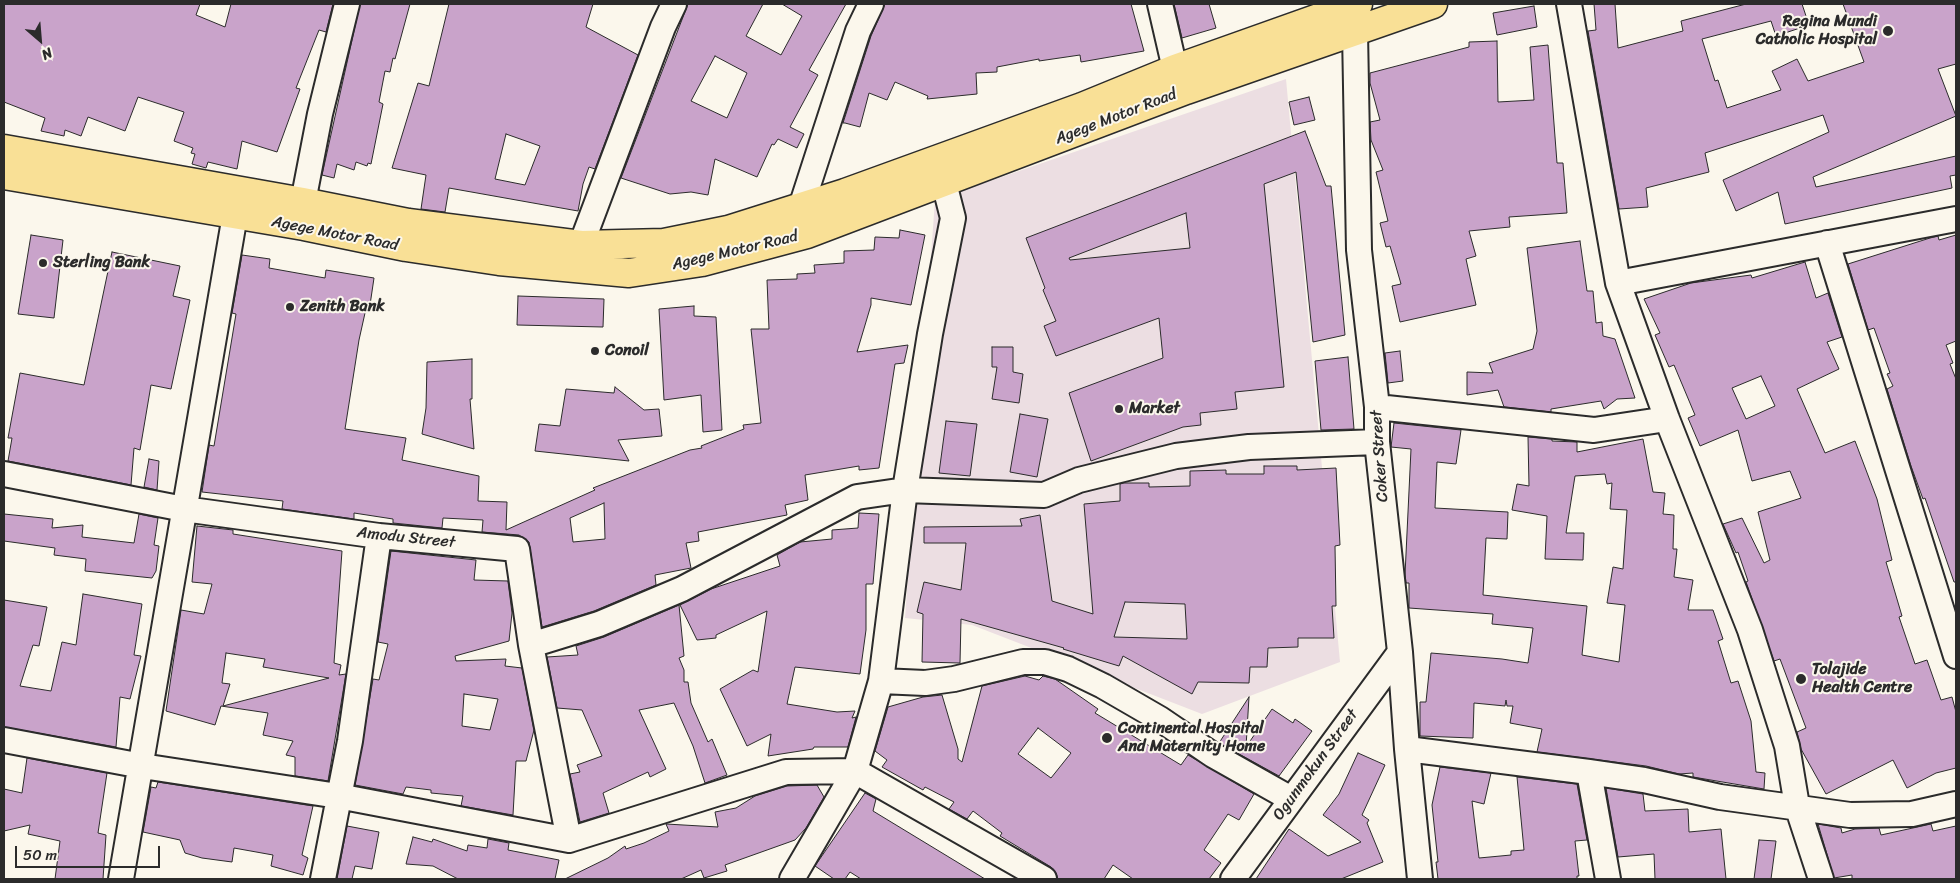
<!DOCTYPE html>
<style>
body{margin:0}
#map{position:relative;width:1960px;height:883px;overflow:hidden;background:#fbf7ec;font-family:Sriracha,sans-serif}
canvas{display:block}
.frame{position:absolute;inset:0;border:5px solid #2b2b2b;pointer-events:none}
.north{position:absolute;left:15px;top:15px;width:50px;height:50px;-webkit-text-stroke:4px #fbf7ec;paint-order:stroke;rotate:153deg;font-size:14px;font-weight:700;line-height:20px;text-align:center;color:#2b2b2b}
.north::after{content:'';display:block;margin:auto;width:18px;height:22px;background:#2b2b2b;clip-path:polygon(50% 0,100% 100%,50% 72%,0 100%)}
.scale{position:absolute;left:15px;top:846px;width:145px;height:22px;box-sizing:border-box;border:2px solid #2b2b2b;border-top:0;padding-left:6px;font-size:15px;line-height:18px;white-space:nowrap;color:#2b2b2b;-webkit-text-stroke:4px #fbf7ec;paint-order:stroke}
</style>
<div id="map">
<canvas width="1960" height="883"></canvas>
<div class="frame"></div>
<div class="north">N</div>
<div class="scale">50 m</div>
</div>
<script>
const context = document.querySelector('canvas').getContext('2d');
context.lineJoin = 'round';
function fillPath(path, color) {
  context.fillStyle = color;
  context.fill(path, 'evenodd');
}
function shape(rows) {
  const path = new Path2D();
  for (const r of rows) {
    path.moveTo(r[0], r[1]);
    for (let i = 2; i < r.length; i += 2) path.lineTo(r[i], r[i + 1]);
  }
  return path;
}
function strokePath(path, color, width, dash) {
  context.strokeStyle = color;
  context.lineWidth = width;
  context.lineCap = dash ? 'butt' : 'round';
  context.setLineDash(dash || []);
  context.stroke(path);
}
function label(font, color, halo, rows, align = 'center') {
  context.font = font + ' Sriracha,sans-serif';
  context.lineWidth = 4;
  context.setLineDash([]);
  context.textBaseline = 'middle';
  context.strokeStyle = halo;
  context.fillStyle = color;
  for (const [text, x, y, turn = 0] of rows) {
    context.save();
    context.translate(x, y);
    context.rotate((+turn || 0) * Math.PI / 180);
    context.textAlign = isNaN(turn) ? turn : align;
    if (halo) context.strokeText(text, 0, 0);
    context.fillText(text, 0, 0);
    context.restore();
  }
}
fillPath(shape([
 [1286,79,1340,662,1202,714,972,625,905,618,935,200]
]), '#ecdee2');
const building = shape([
 [4,4,200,4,196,15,225,27,231,4,333,4,326,32,319,30,296,88,300,89,277,152,242,141,237,169,208,162,206,168,192,164,195,154,191,153,193,148,174,141,184,112,138,97,125,131,88,117,81,136,65,130,64,136,41,131,45,118,4,102,4,4],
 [360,4,410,4,395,59,393,58,390,72,385,71,379,102,383,104,371,164,368,163,367,166,356,162,354,170,337,164,334,178,322,175,360,4],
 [449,4,593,4,586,27,638,55,595,169,589,167,583,184,578,211,449,188,445,212,421,209,426,175,392,168,418,83,429,86,449,4],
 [506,134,540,146,525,185,495,179,506,134],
 [688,4,763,4,746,36,781,55,802,16,782,4,846,4,809,70,818,75,790,127,804,134,797,148,778,139,774,145,772,144,757,177,715,159,708,195,691,192,670,194,621,178,688,4],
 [715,56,747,73,727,118,691,101,715,56],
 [885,4,1131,4,1144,51,1081,62,1080,55,1039,61,1039,59,997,67,997,72,976,73,977,94,927,99,928,96,895,82,887,100,869,93,860,127,845,123,843,123,871,36,885,4],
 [1174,4,1209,4,1216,28,1182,38,1174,4],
 [1594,4,1615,4,1618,48,1683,31,1681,21,1746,4,1802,4,1809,25,1776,36,1771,21,1702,39,1715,81,1718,80,1727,108,1781,90,1772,71,1797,59,1808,81,1864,62,1843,4,1956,4,1956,64,1938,69,1956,116,1813,177,1816,187,1956,156,1956,175,1950,176,1952,188,1785,224,1778,192,1736,211,1723,180,1829,132,1823,115,1705,153,1709,172,1646,188,1648,207,1619,209,1588,31,1596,30,1594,4],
 [1534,6,1537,27,1497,35,1493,13,1534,6],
 [1497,41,1498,102,1534,100,1530,47,1548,45,1557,163,1563,163,1567,213,1509,217,1510,227,1469,231,1476,256,1466,259,1476,305,1400,322,1392,286,1401,284,1390,246,1386,247,1380,223,1388,221,1376,172,1383,170,1371,140,1370,122,1380,120,1370,83,1370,73,1469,47,1469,42,1497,41],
 [1309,97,1315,120,1294,125,1289,102,1309,97],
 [1305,131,1326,186,1331,186,1345,335,1313,342,1296,172,1264,184,1284,387,1235,392,1237,409,1200,413,1201,425,1183,427,1091,461,1069,393,1163,358,1159,318,1056,356,1044,326,1056,321,1043,290,1045,288,1026,238,1305,131],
 [1186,213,1190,248,1070,260,1069,258,1186,213],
 [900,230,925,235,911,305,871,298,871,305,857,352,908,345,904,363,895,364,879,468,859,470,859,466,805,475,808,500,785,505,787,515,698,532,699,541,686,543,691,568,655,575,656,585,594,611,542,627,529,542,519,535,482,532,483,520,443,518,442,528,393,523,393,519,354,513,354,519,282,509,283,501,202,492,209,445,214,446,236,314,232,313,242,255,270,259,269,268,325,278,326,270,374,278,370,305,367,304,359,340,345,429,406,438,402,460,479,476,478,501,507,502,506,530,595,490,593,488,690,450,702,448,701,446,744,429,743,425,761,423,751,329,769,329,767,280,797,279,797,274,815,273,814,265,844,263,844,251,874,250,875,237,899,238,900,230],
 [604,503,605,539,573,542,570,518,604,503],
 [31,235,63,240,54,318,18,314,31,235],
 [1956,235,1956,341,1946,345,1953,363,1950,364,1956,379,1956,582,1954,582,1925,498,1923,499,1911,466,1887,389,1893,386,1887,374,1890,373,1874,328,1868,330,1848,264,1930,238,1938,236,1939,240,1956,235],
 [1580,241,1587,291,1593,291,1596,323,1602,322,1603,336,1615,339,1635,398,1617,399,1604,409,1601,401,1551,409,1551,412,1504,407,1498,390,1467,395,1467,372,1493,373,1489,363,1533,349,1537,331,1527,248,1580,241],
 [112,252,180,266,173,296,190,300,171,389,151,385,140,450,134,448,131,485,8,461,12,438,8,438,20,373,84,385,112,252],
 [1805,262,1816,298,1828,293,1842,337,1827,342,1839,369,1797,389,1825,453,1855,441,1877,499,1892,560,1886,562,1902,616,1899,617,1915,664,1927,660,1941,700,1952,697,1956,712,1956,768,1936,773,1907,788,1893,760,1826,794,1801,749,1797,732,1806,728,1780,659,1774,661,1746,582,1748,581,1738,552,1736,553,1723,524,1742,518,1764,563,1770,560,1758,512,1801,498,1790,471,1752,481,1738,430,1700,446,1688,418,1695,415,1674,365,1669,367,1655,335,1660,333,1644,299,1691,283,1751,275,1752,278,1805,262],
 [1761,376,1775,406,1746,419,1732,388,1761,376],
 [518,296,604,299,603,327,517,325,518,296],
 [694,306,694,316,716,317,722,430,703,432,701,395,664,400,659,309,694,306],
 [992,347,1013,347,1013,372,1023,374,1019,403,992,399,997,367,992,367,992,347],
 [1400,351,1403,381,1388,383,1385,353,1400,351],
 [1348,357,1354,429,1321,430,1315,361,1348,357],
 [472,359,472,399,470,399,474,449,422,434,426,408,427,362,472,359],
 [615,387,644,410,659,409,662,436,618,440,629,461,535,451,539,424,560,426,566,389,614,393,615,387],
 [1020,414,1048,419,1037,477,1010,472,1020,414],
 [946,421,977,424,970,476,939,473,946,421],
 [1394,423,1461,430,1456,464,1437,462,1435,508,1508,512,1507,539,1486,538,1483,595,1587,606,1582,655,1619,662,1625,605,1607,603,1613,567,1623,569,1627,510,1610,509,1612,483,1607,484,1605,474,1575,476,1566,533,1584,533,1583,560,1545,559,1547,516,1512,510,1517,484,1529,486,1528,437,1552,439,1552,441,1577,442,1577,452,1643,439,1653,492,1665,493,1663,514,1674,515,1673,549,1677,549,1674,577,1693,580,1688,610,1713,610,1723,639,1718,641,1731,683,1738,681,1751,721,1756,772,1765,773,1764,789,1693,777,1693,773,1679,774,1646,766,1537,752,1542,729,1510,723,1513,706,1507,706,1506,700,1505,706,1474,703,1473,738,1420,736,1420,702,1426,702,1431,653,1502,659,1528,663,1533,628,1492,624,1493,614,1409,608,1409,583,1406,583,1405,575,1411,449,1391,447,1394,423],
 [149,459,159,461,157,490,144,487,149,459],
 [1264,466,1297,466,1297,470,1336,468,1340,545,1335,546,1336,606,1332,606,1334,638,1298,638,1298,647,1268,648,1267,667,1250,667,1249,683,1198,682,1192,694,1123,656,1119,666,1063,649,1064,648,961,619,960,663,922,662,923,614,917,612,924,582,961,590,966,543,924,543,924,527,1022,526,1020,519,1040,515,1052,601,1093,614,1084,504,1120,501,1120,484,1124,483,1149,483,1149,487,1190,486,1190,471,1226,470,1226,474,1264,474,1264,466],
 [1125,602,1185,604,1187,639,1114,637,1125,602],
 [859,513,879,514,873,584,866,584,866,630,860,674,795,667,787,704,837,712,855,711,852,718,856,717,848,747,814,747,813,749,768,756,771,734,747,746,720,689,753,670,758,672,767,611,716,635,716,638,697,640,680,605,711,589,780,566,777,555,800,542,832,539,832,530,858,528,859,513],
 [4,514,53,519,52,528,83,525,82,537,134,543,139,514,158,518,154,545,159,546,156,571,152,578,85,571,86,559,54,555,55,548,4,541,4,514],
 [197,526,233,530,233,534,342,551,334,663,341,665,339,675,346,674,328,781,295,776,295,757,286,755,293,741,263,735,268,713,221,706,215,725,166,711,181,610,204,614,212,584,192,582,197,526],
 [226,653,265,659,263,667,329,678,223,706,230,684,222,683,226,653],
 [391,551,476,560,474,580,508,581,512,613,509,641,455,656,456,661,506,659,505,666,522,668,534,730,526,761,516,761,513,815,461,806,463,796,431,793,431,790,406,787,403,794,355,785,373,679,379,680,388,644,378,642,391,551],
 [464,694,498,699,490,730,462,726,464,694],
 [83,594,142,604,134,655,141,656,130,699,120,697,116,747,4,727,4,600,47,607,39,646,33,645,20,686,51,691,62,642,76,645,83,594],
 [679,605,684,656,679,658,684,670,684,682,688,682,691,703,708,742,712,739,727,775,705,783,693,746,674,703,639,710,666,769,650,777,648,772,603,793,609,813,580,822,570,774,580,772,577,765,602,756,582,710,557,708,547,657,578,655,576,646,604,637,679,605],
 [1025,676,1039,680,1043,676,1055,679,1098,709,1095,713,1181,765,1188,755,1254,794,1239,820,1228,814,1204,850,1221,863,1209,879,1133,879,1113,865,1104,879,1058,879,1056,873,1051,867,1000,836,1002,833,973,811,967,819,949,809,954,802,925,787,923,790,882,767,887,760,875,751,888,707,923,697,942,695,958,749,958,759,962,762,982,686,1025,676],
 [1038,728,1071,753,1051,778,1018,754,1038,728],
 [1249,697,1246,747,1272,709,1293,723,1295,719,1312,731,1279,776,1219,743,1249,697],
 [1358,753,1385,765,1362,815,1369,820,1367,823,1383,862,1341,879,1256,879,1289,829,1328,856,1361,842,1323,815,1339,794,1358,753],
 [27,758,107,773,98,833,106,835,103,879,55,879,60,841,28,834,30,825,4,831,4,789,22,793,27,758],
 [1440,767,1491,773,1484,804,1472,801,1479,858,1511,855,1511,851,1524,850,1517,777,1577,784,1587,840,1575,841,1579,876,1577,876,1577,879,1438,879,1436,862,1438,862,1432,805,1440,767],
 [158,782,313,806,302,855,308,858,303,875,271,866,273,855,234,848,232,862,202,858,185,853,180,840,143,832,151,787,156,788,158,782],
 [817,785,824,797,806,828,795,840,725,865,727,871,704,878,701,870,681,879,565,879,608,858,625,846,626,849,644,843,669,831,666,824,718,827,715,812,736,808,755,796,787,786,817,785],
 [1606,788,1643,794,1645,811,1688,809,1689,832,1721,829,1726,879,1655,879,1654,854,1618,857,1606,788],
 [865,793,876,799,873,811,985,879,861,879,850,872,845,879,834,879,815,866,865,793],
 [1818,824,1841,828,1842,833,1855,829,1879,828,1881,835,1931,824,1933,831,1956,826,1956,879,1852,879,1852,875,1834,878,1818,824],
 [347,826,379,832,372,869,355,866,352,879,337,879,347,826],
 [413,837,432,842,433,839,467,851,468,845,487,848,488,839,509,843,508,850,559,860,555,879,458,879,433,866,406,864,413,837],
 [1759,840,1776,841,1771,879,1754,879,1759,840]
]);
fillPath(building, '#c9a3ca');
strokePath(building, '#2b2b2b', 1);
const minor = shape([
 [1160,4,1175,69],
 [1569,4,1618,283,1667,419,1750,630,1787,746,1797,806,1821,879],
 [1351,15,1355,32,1359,250,1377,407,1377,442,1400,652,1407,749,1420,879],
 [303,202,320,114,347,4],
 [801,207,858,31,871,4],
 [1827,243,1956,656],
 [581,245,663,27,674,4],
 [1618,283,1956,219],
 [1377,407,1594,430,1667,419],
 [4,474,184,509,379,536,517,549,531,645,569,840],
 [531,645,599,624,682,589,857,497,905,490,1044,495,1079,480,1176,456,1249,447,1377,442],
 [881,681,925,683,954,679,1023,662,1045,662,1068,669,1103,686,1160,719,1213,755,1291,799],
 [4,740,142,766,338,796,569,840,786,772,855,771,1044,879],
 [1407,749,1589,772,1644,780,1720,797,1850,815,1912,814,1956,804],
 [1589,772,1608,879],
 [121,879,235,215],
 [323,879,350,741,379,536],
 [792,879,855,771,881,681,905,490,930,334,953,218,944,183],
 [1233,879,1400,652]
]);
const highway = shape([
 [4,149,303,202,408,223,581,245,664,243,728,230,845,193,1082,107,1175,69,1358,4],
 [4,175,304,226,406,247,499,261,629,273,702,262,807,234,1186,90,1433,4]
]);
strokePath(minor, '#2b2b2b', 28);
strokePath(highway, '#2b2b2b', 31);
strokePath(minor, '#fbf7ec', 24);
strokePath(highway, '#f9e096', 28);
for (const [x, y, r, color] of [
 [1888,31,6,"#2b2b2b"],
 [43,263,5,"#2b2b2b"],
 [290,307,5,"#2b2b2b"],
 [595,351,5,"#2b2b2b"],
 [1119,409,5,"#2b2b2b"],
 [1801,679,6,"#2b2b2b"],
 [1107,738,6,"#2b2b2b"]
]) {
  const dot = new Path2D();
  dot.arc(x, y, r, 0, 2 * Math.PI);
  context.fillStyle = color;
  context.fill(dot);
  strokePath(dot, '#fbf7ec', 2);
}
label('bold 16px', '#2b2b2b', '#fbf7ec', [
 ["Regina Mundi",1877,22,"right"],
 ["Catholic Hospital",1877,40,"right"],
 ["Sterling Bank",53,263],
 ["Zenith Bank",300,307],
 ["Conoil",605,351],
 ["Market",1129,409],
 ["Tolajide",1812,670],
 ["Health Centre",1812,688],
 ["Continental Hospital",1118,729],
 ["And Maternity Home",1118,747]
], 'left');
label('16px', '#2b2b2b', '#fbf7ec', [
 ["Agege Motor Road",1116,117,-21],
 ["Agege Motor Road",335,234,11],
 ["Agege Motor Road",735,251,-13],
 ["Coker Street",1380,456,-94],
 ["Amodu Street",406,538,6],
 ["Ogunmokun Street",1316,765,-54]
]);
</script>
